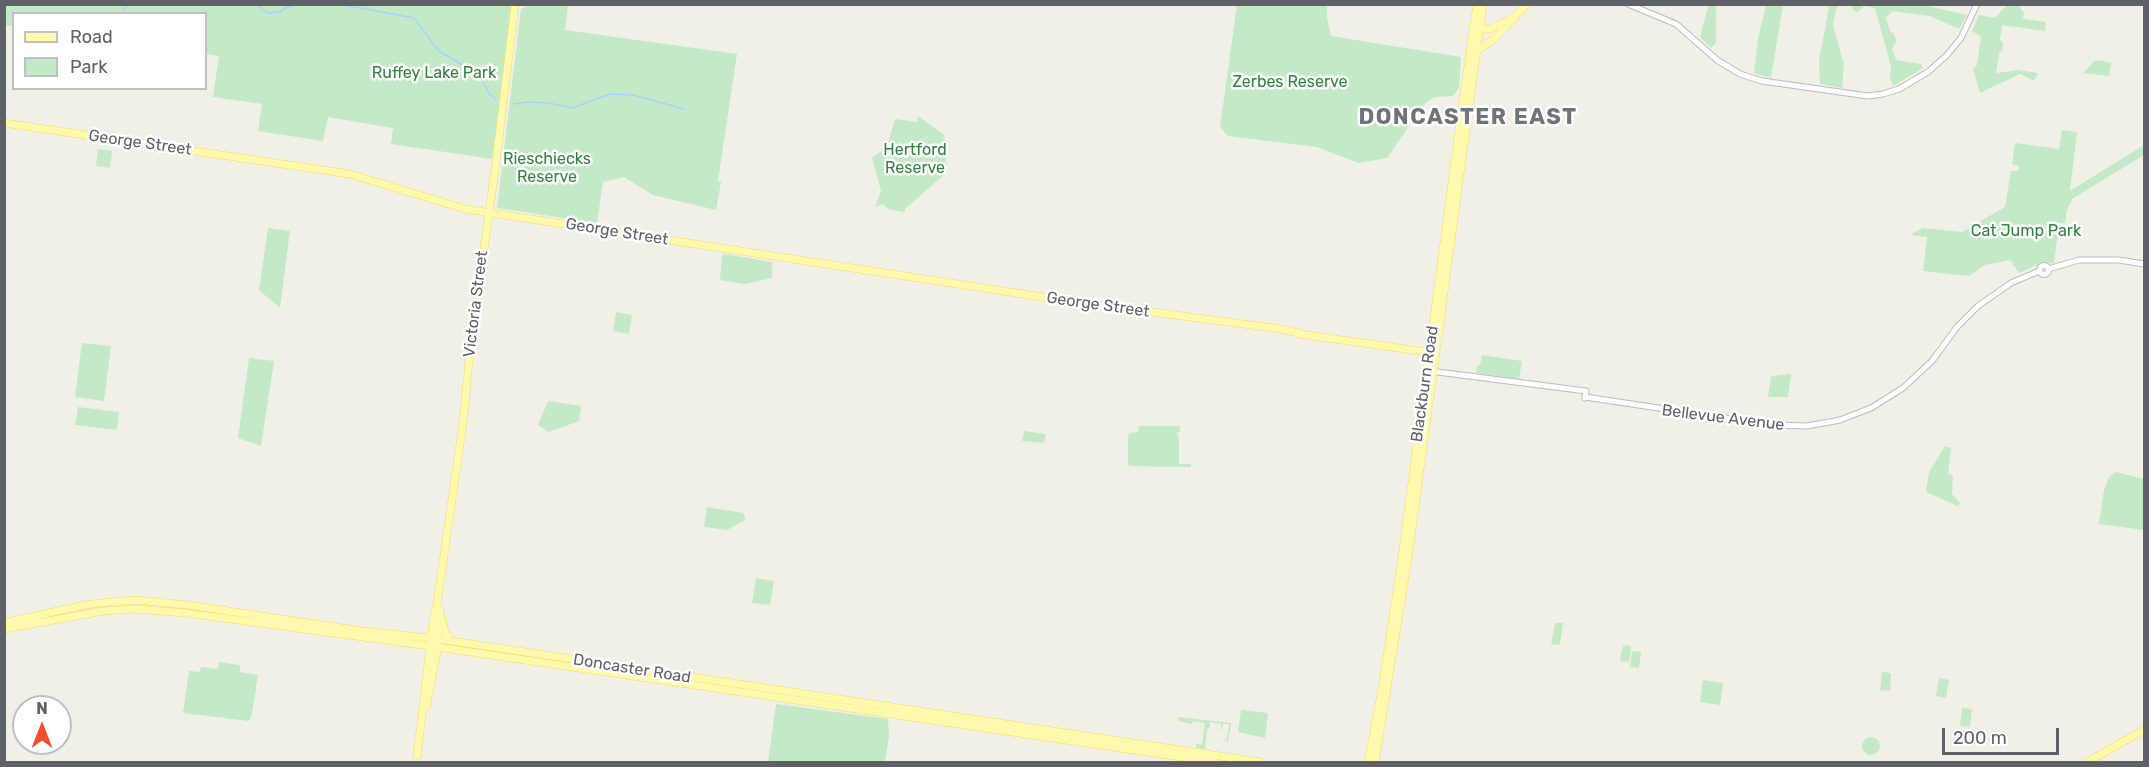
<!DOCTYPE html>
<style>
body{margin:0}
#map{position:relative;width:2149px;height:767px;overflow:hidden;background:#f1f0e7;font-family:Rubik,sans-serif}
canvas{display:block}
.frame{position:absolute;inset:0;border:6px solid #5e6268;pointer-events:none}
.legend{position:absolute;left:12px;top:12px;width:195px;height:78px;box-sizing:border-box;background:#fff;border:2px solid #bfc0c3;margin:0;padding:8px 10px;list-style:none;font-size:18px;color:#5e6268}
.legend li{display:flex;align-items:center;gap:12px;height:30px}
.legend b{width:30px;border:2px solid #bfc0c3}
.north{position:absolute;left:12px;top:695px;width:60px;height:60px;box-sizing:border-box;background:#fff;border:2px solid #bfc0c3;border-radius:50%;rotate:0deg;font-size:16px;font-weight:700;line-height:24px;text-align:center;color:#5e6268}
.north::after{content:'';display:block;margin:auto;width:21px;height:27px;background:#f34d2b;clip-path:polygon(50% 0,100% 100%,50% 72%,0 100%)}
.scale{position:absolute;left:1942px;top:728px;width:117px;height:27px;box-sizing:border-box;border:3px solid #5e6268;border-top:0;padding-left:8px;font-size:18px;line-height:21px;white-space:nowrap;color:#5e6268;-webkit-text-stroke:4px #fff;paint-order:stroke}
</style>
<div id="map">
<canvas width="2149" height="767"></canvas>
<div class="frame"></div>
<ul class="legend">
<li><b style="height:8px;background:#fff9ae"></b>Road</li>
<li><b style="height:16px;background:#c3e9c6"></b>Park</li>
</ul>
<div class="north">N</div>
<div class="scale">200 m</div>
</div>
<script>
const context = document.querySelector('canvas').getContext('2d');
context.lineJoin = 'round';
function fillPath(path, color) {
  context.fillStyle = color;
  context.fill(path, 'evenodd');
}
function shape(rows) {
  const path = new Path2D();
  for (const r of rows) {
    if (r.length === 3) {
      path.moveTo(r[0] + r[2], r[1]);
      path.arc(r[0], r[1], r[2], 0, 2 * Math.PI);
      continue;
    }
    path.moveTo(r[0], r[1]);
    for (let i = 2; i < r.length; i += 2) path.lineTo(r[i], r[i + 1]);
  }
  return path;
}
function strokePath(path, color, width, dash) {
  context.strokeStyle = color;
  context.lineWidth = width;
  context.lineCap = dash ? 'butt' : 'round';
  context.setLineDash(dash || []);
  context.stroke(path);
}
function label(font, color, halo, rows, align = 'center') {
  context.font = font + ' Rubik,sans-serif';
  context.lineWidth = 5;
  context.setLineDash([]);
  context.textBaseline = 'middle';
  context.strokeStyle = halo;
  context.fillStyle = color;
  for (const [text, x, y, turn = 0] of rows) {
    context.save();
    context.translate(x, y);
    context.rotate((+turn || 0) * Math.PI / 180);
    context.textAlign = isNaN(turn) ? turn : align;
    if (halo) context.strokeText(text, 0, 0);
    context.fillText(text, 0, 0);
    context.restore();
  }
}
fillPath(shape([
 [5,4,512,5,492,159,391,144,393,128,328,117,323,141,258,131,262,104,213,97,219,56,206,54,206,14,14,14,13,26,5,25],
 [1709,4,1716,5,1716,43,1711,48,1700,37],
 [530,5,568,5,565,30,737,54,718,181,721,182,716,210,653,195,624,177,603,182,597,223,497,208,521,9],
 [1237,5,1327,5,1327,18,1331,36,1461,57,1459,88,1453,96,1435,97,1425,103,1387,158,1359,163,1317,147,1228,136,1220,127],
 [1766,5,1783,5,1771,78,1754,73,1758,39],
 [1821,5,1840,5,1836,8,1833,26,1844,64,1842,88,1820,84,1819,61,1829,7],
 [1852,5,1924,5,1967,15,1959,29,1930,16,1892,11,1886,18,1890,31,1894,34,1896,41,1892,49,1896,60,1921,64,1923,68,1893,86,1890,78,1891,66,1875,8,1864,6,1858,12,1853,11],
 [2007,5,2018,5,2024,13,2023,19,2046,22,2045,31,2002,25,2000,40,2003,43,2002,51,1999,53,1996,73,2018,70,2038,73,2034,81,2020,74,1980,93,1973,69,1977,65,1981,37,1972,31,1979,15,1995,18],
 [2099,60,2111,63,2109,76,2083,73,2094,61],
 [918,116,944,135,947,172,905,209,905,212,888,209,883,204,875,207,881,191,872,158,883,150,888,143,895,119,917,122],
 [2062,130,2077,132,2070,191,2144,145,2144,155,2072,199,2067,210,2065,223,2059,223,2054,263,2040,264,2019,273,2010,260,1985,265,1969,276,1923,271,1927,237,1910,235,1923,228,1962,232,2005,207,2011,171,2018,171,2019,166,2012,164,2015,143,2059,149],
 [98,149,112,151,110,168,96,166],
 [268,228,290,231,280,308,259,290],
 [724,254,772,262,772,278,745,284,720,280,722,256],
 [616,312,632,315,629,334,613,331],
 [82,343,111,346,104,401,75,397],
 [1482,355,1522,361,1519,379,1476,373,1477,365,1480,365],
 [249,358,274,361,261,446,238,438],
 [1791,374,1788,397,1768,397,1771,376],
 [548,401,581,406,579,421,549,432,538,425],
 [78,407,119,412,117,430,75,425],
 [1139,426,1180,426,1180,432,1176,433,1179,437,1179,464,1191,464,1191,467,1129,466,1128,463,1128,436,1130,433,1138,432],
 [1024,431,1046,434,1044,443,1022,441],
 [1945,446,1951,448,1948,474,1953,475,1952,494,1960,503,1958,506,1926,492,1929,472],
 [2116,472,2144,479,2144,530,2099,524,2104,490,2109,477],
 [707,507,744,513,745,520,727,530,704,527],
 [756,578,774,581,770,605,752,603],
 [1555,623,1563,623,1560,644,1551,645],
 [1623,645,1631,646,1629,662,1620,661],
 [1632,651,1641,652,1639,668,1630,667],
 [219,662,240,665,240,672,258,675,252,714,249,721,183,713,189,671,200,672,201,667,218,669],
 [1882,672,1891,673,1890,691,1880,690],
 [1939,678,1949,680,1946,698,1936,696],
 [1703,680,1723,683,1720,705,1700,702],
 [776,704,888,719,889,736,885,762,768,762],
 [1962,708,1972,709,1970,727,1960,726],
 [1241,710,1268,713,1265,738,1238,732],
 [1178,717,1231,723,1228,742,1223,738,1227,739,1229,724,1223,724,1221,732,1221,724,1210,722,1209,729,1207,729,1205,749,1196,748,1196,744,1202,745,1205,723,1193,721,1192,724,1178,721],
 [1871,746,9]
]), '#c3e9c6');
strokePath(shape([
 [255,4,268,13,279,12,294,4],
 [339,4,414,18,439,51,481,76,489,94,496,99],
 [122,14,127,4],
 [513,104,527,102,549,103,572,108,610,94,633,95,684,109]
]), '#a9d2ff', 1.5);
const minor = shape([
 [1628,4,1676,24,1717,60,1740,74,1762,81,1868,96,1883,94,1899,89,1928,72,1947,55,1961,38,1977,4],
 [2044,270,4.5],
 [2048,269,2079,260,2119,260,2144,264],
 [1430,371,1586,391,1585,398],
 [1585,397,1772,425,1807,426,1840,420,1871,408,1903,388,1932,361,1957,327,1978,306,2011,283,2039,271]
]);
const major = shape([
 [1477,29,1490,29,1511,19],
 [1478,50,1493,40,1527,4],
 [4,123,350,174,465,209,1069,301,1281,329,1303,334],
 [1299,334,1434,353],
 [442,619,445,632,451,641],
 [4,623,84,605,110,602,136,600,188,605,362,631,438,639,1260,762],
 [4,629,103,611,135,609,186,613,437,647,1215,762],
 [426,707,437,652,440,611,437,604],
 [417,756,434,615,437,604,463,423,470,351,496,162,515,4],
 [1368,762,1382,689,1402,557,1463,100,1477,4],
 [1375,762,1408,558,1483,4],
 [2087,762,2144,730]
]);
strokePath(minor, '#b9bcc1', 7);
strokePath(major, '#f9db58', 8);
strokePath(minor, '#fff', 5);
strokePath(major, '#fff9ae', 7);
label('16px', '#30843c', '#fff', [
 ["Ruffey Lake Park",434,73],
 ["Zerbes Reserve",1290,82],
 ["Hertford",915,150],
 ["Reserve",915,168],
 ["Rieschiecks",547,159],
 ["Reserve",547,177],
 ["Cat Jump Park",2026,231]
]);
label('16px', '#5e6268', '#fff', [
 ["George Street",140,143,8],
 ["George Street",617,232,9],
 ["Victoria Street",476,304,-83],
 ["George Street",1098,305,8],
 ["Blackburn Road",1425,384,-82],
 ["Bellevue Avenue",1723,418,7],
 ["Doncaster Road",632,669,9]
]);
context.letterSpacing = '1.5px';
label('bold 22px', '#6f737a', '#fff', [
 ["DONCASTER EAST",1468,118]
]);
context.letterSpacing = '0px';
</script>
